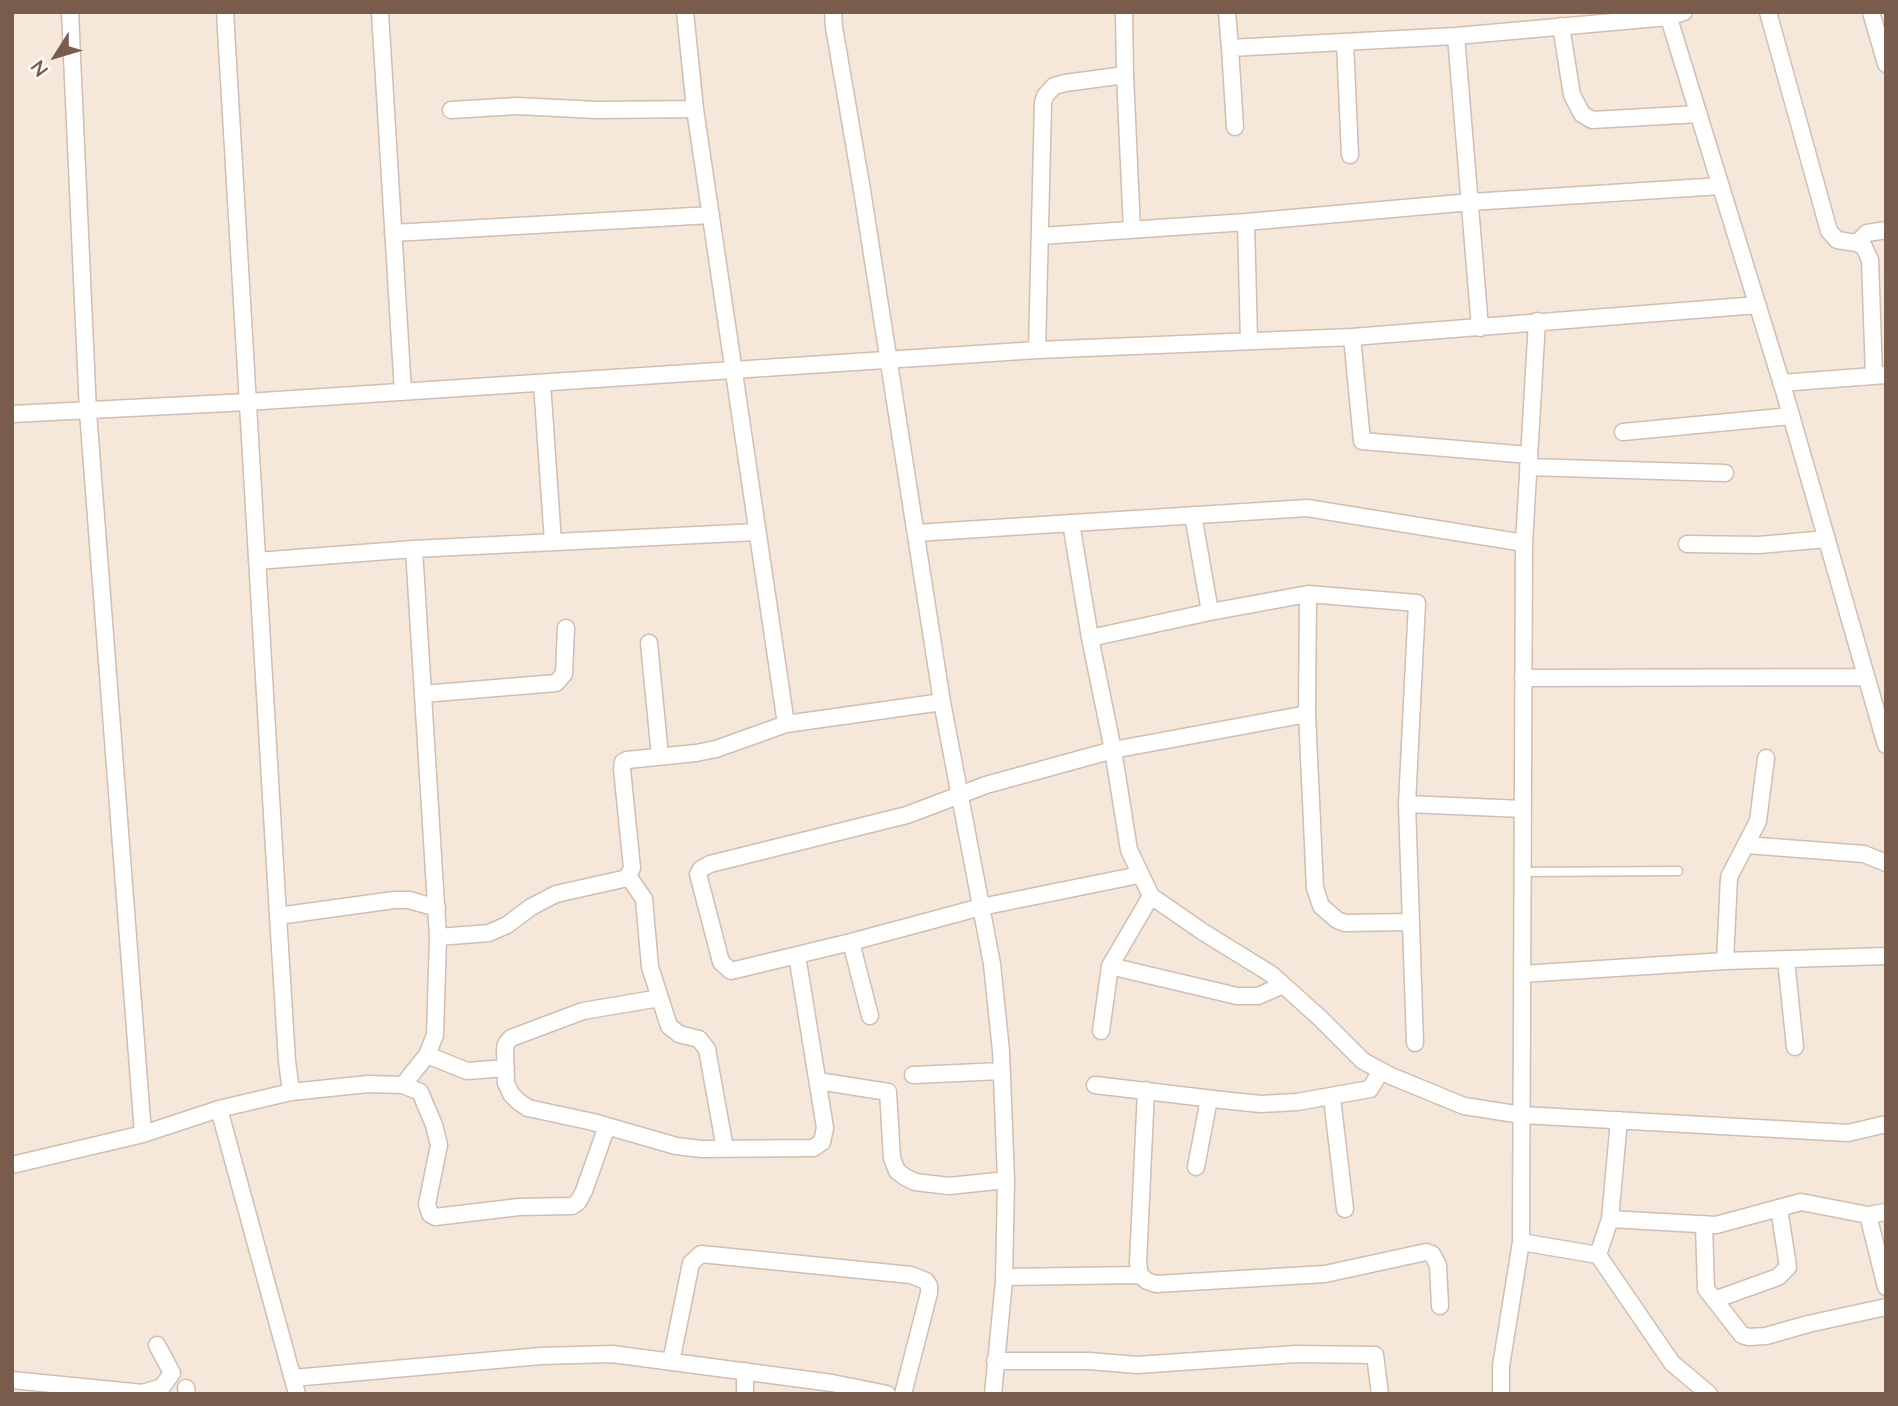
<!DOCTYPE html>
<style>
body{margin:0}
#map{position:relative;width:1898px;height:1406px;overflow:hidden;background:#fdf6ec;font-family:Lato,sans-serif}
canvas{display:block}
.frame{position:absolute;inset:0;border:14px solid #7a5c4d;pointer-events:none}
.north{position:absolute;left:21px;top:21px;width:70px;height:70px;-webkit-text-stroke:5px #fffaf3;paint-order:stroke;rotate:233deg;font-size:19px;font-weight:700;line-height:28px;text-align:center;color:#7a5c4d}
.north::after{content:'';display:block;margin:auto;width:24px;height:32px;background:#7a5c4d;clip-path:polygon(50% 0,100% 100%,50% 72%,0 100%)}
</style>
<div id="map">
<canvas width="1898" height="1406"></canvas>
<div class="frame"></div>
<div class="north">N</div>
</div>
<script>
const context = document.querySelector('canvas').getContext('2d');
context.lineJoin = 'round';
function fillPath(path, color) {
  context.fillStyle = color;
  context.fill(path, 'evenodd');
}
function shape(rows) {
  const path = new Path2D();
  for (const r of rows) {
    path.moveTo(r[0], r[1]);
    for (let i = 2; i < r.length; i += 2) path.lineTo(r[i], r[i + 1]);
  }
  return path;
}
function strokePath(path, color, width, dash) {
  context.strokeStyle = color;
  context.lineWidth = width;
  context.lineCap = dash ? 'butt' : 'round';
  context.setLineDash(dash || []);
  context.stroke(path);
}
fillPath(shape([
 [12,12,1886,12,1886,1394,12,1394]
]), '#f5e8da');
const service = shape([
 [1523,872,1678,871]
]);
const minor = shape([
 [70,12,88,412,143,1134],
 [380,12,403,392],
 [685,12,695,109,786,724],
 [833,12,834,27,862,190,942,702,992,964,1001,1051,1006,1180,1004,1281,993,1394],
 [1124,12,1125,75],
 [1227,12,1230,48],
 [1667,12,1784,391,1886,745],
 [1768,12,1829,231,1837,240,1857,243,1864,247,1870,260,1874,376],
 [1871,12,1886,64],
 [1561,26,1572,95,1582,114,1592,120,1699,114],
 [1456,36,1480,328],
 [1345,42,1350,155],
 [451,110,517,106,597,110,695,109],
 [1235,127,1230,48,1456,36,1669,17,1684,12],
 [393,233,711,215],
 [1041,236,1246,222],
 [1857,243,1867,233,1886,230],
 [1352,337,1362,441,1529,455],
 [1249,341,1246,222,1471,202,1721,186],
 [1037,350,1043,103,1045,96,1054,86,1065,83,1125,75,1132,230],
 [542,383,553,542],
 [1781,383,1886,375],
 [12,414,247,402,1037,350,1352,337,1758,305],
 [1623,432,1791,416],
 [1528,467,1725,473],
 [1193,515,1210,612,1308,594,1417,603,1407,804,1523,809],
 [1071,523,1090,638,1210,612],
 [916,533,1307,508,1524,543],
 [1687,544,1759,545,1827,539],
 [257,561,414,549,757,532],
 [1308,594,1307,714,1315,888,1321,906,1337,920,1345,923,1410,922],
 [1090,638,1113,750,1307,714],
 [649,643,660,756],
 [1523,678,1864,677],
 [423,694,556,683,564,674,566,628],
 [1407,804,1415,1043],
 [1746,845,1864,854,1886,863],
 [1139,875,981,907,851,942,731,971,721,962,698,874,701,869,710,864,907,815,986,785,1113,750,1129,850,1151,896,1203,932,1271,974,1320,1018,1363,1061,1391,1076,1464,1106,1522,1115,1848,1133,1886,1124],
 [628,876,644,899,650,967,669,1026,679,1034,699,1039,707,1049,725,1149],
 [278,916,394,900,409,900,437,908],
 [438,937,489,933,507,925,531,907,556,894,623,879,628,876,632,868,622,769,623,762,627,760,696,753,716,749,786,724,942,702],
 [851,942,870,1016],
 [1786,960,1795,1047],
 [1725,961,1729,877,1758,821,1766,758],
 [1110,966,1237,996,1258,996,1283,985],
 [1522,974,1725,961,1886,956],
 [660,998,583,1011,511,1038,506,1044,505,1049,506,1083,511,1094,519,1102,528,1108,593,1122,676,1146,702,1149,813,1148,822,1142,825,1128,797,955],
 [1101,1031,1110,966,1151,896],
 [427,1055,467,1071,506,1068],
 [913,1075,1002,1071],
 [818,1081,888,1092,892,1158,897,1171,905,1177,915,1182,949,1186,1006,1180],
 [403,1085,427,1055,435,1035,438,937,414,549],
 [1095,1085,1222,1100,1261,1104,1297,1102,1370,1089,1381,1071],
 [1146,1090,1138,1263,1140,1275,1147,1281,1156,1284,1325,1274,1426,1252,1432,1254,1438,1265,1440,1306],
 [291,1092,368,1084,403,1085,420,1092,434,1125,439,1145,427,1204,430,1214,435,1217,519,1207,572,1206,578,1202,584,1191,607,1126],
 [1332,1098,1345,1209],
 [219,1109,297,1394],
 [12,1165,143,1134,219,1109,291,1092,287,1061,278,916,225,12],
 [1196,1167,1209,1099],
 [1868,1215,1886,1287],
 [1610,1219,1619,1120],
 [1704,1224,1706,1289,1742,1335,1749,1337,1766,1336,1808,1324,1886,1307],
 [1521,1242,1598,1255,1610,1219,1716,1225,1801,1202,1868,1215,1886,1212],
 [1598,1255,1672,1363,1709,1394],
 [1004,1277,1140,1275],
 [1714,1300,1778,1277,1788,1267,1779,1208],
 [995,1361,1089,1361,1137,1365,1296,1354,1375,1355,1380,1394],
 [671,1362,691,1263,701,1254,911,1275,926,1281,929,1286,929,1293,903,1394],
 [745,1371,745,1394],
 [293,1378,541,1356,612,1354,832,1383,887,1394],
 [12,1380,143,1393,162,1387,172,1373,157,1345],
 [186,1388,187,1394],
 [1501,1394,1501,1366,1521,1242,1524,543,1537,321]
]);
strokePath(service, '#d1beb0', 11);
strokePath(minor, '#d1beb0', 19);
strokePath(service, '#fff', 8);
strokePath(minor, '#fff', 16);
</script>
